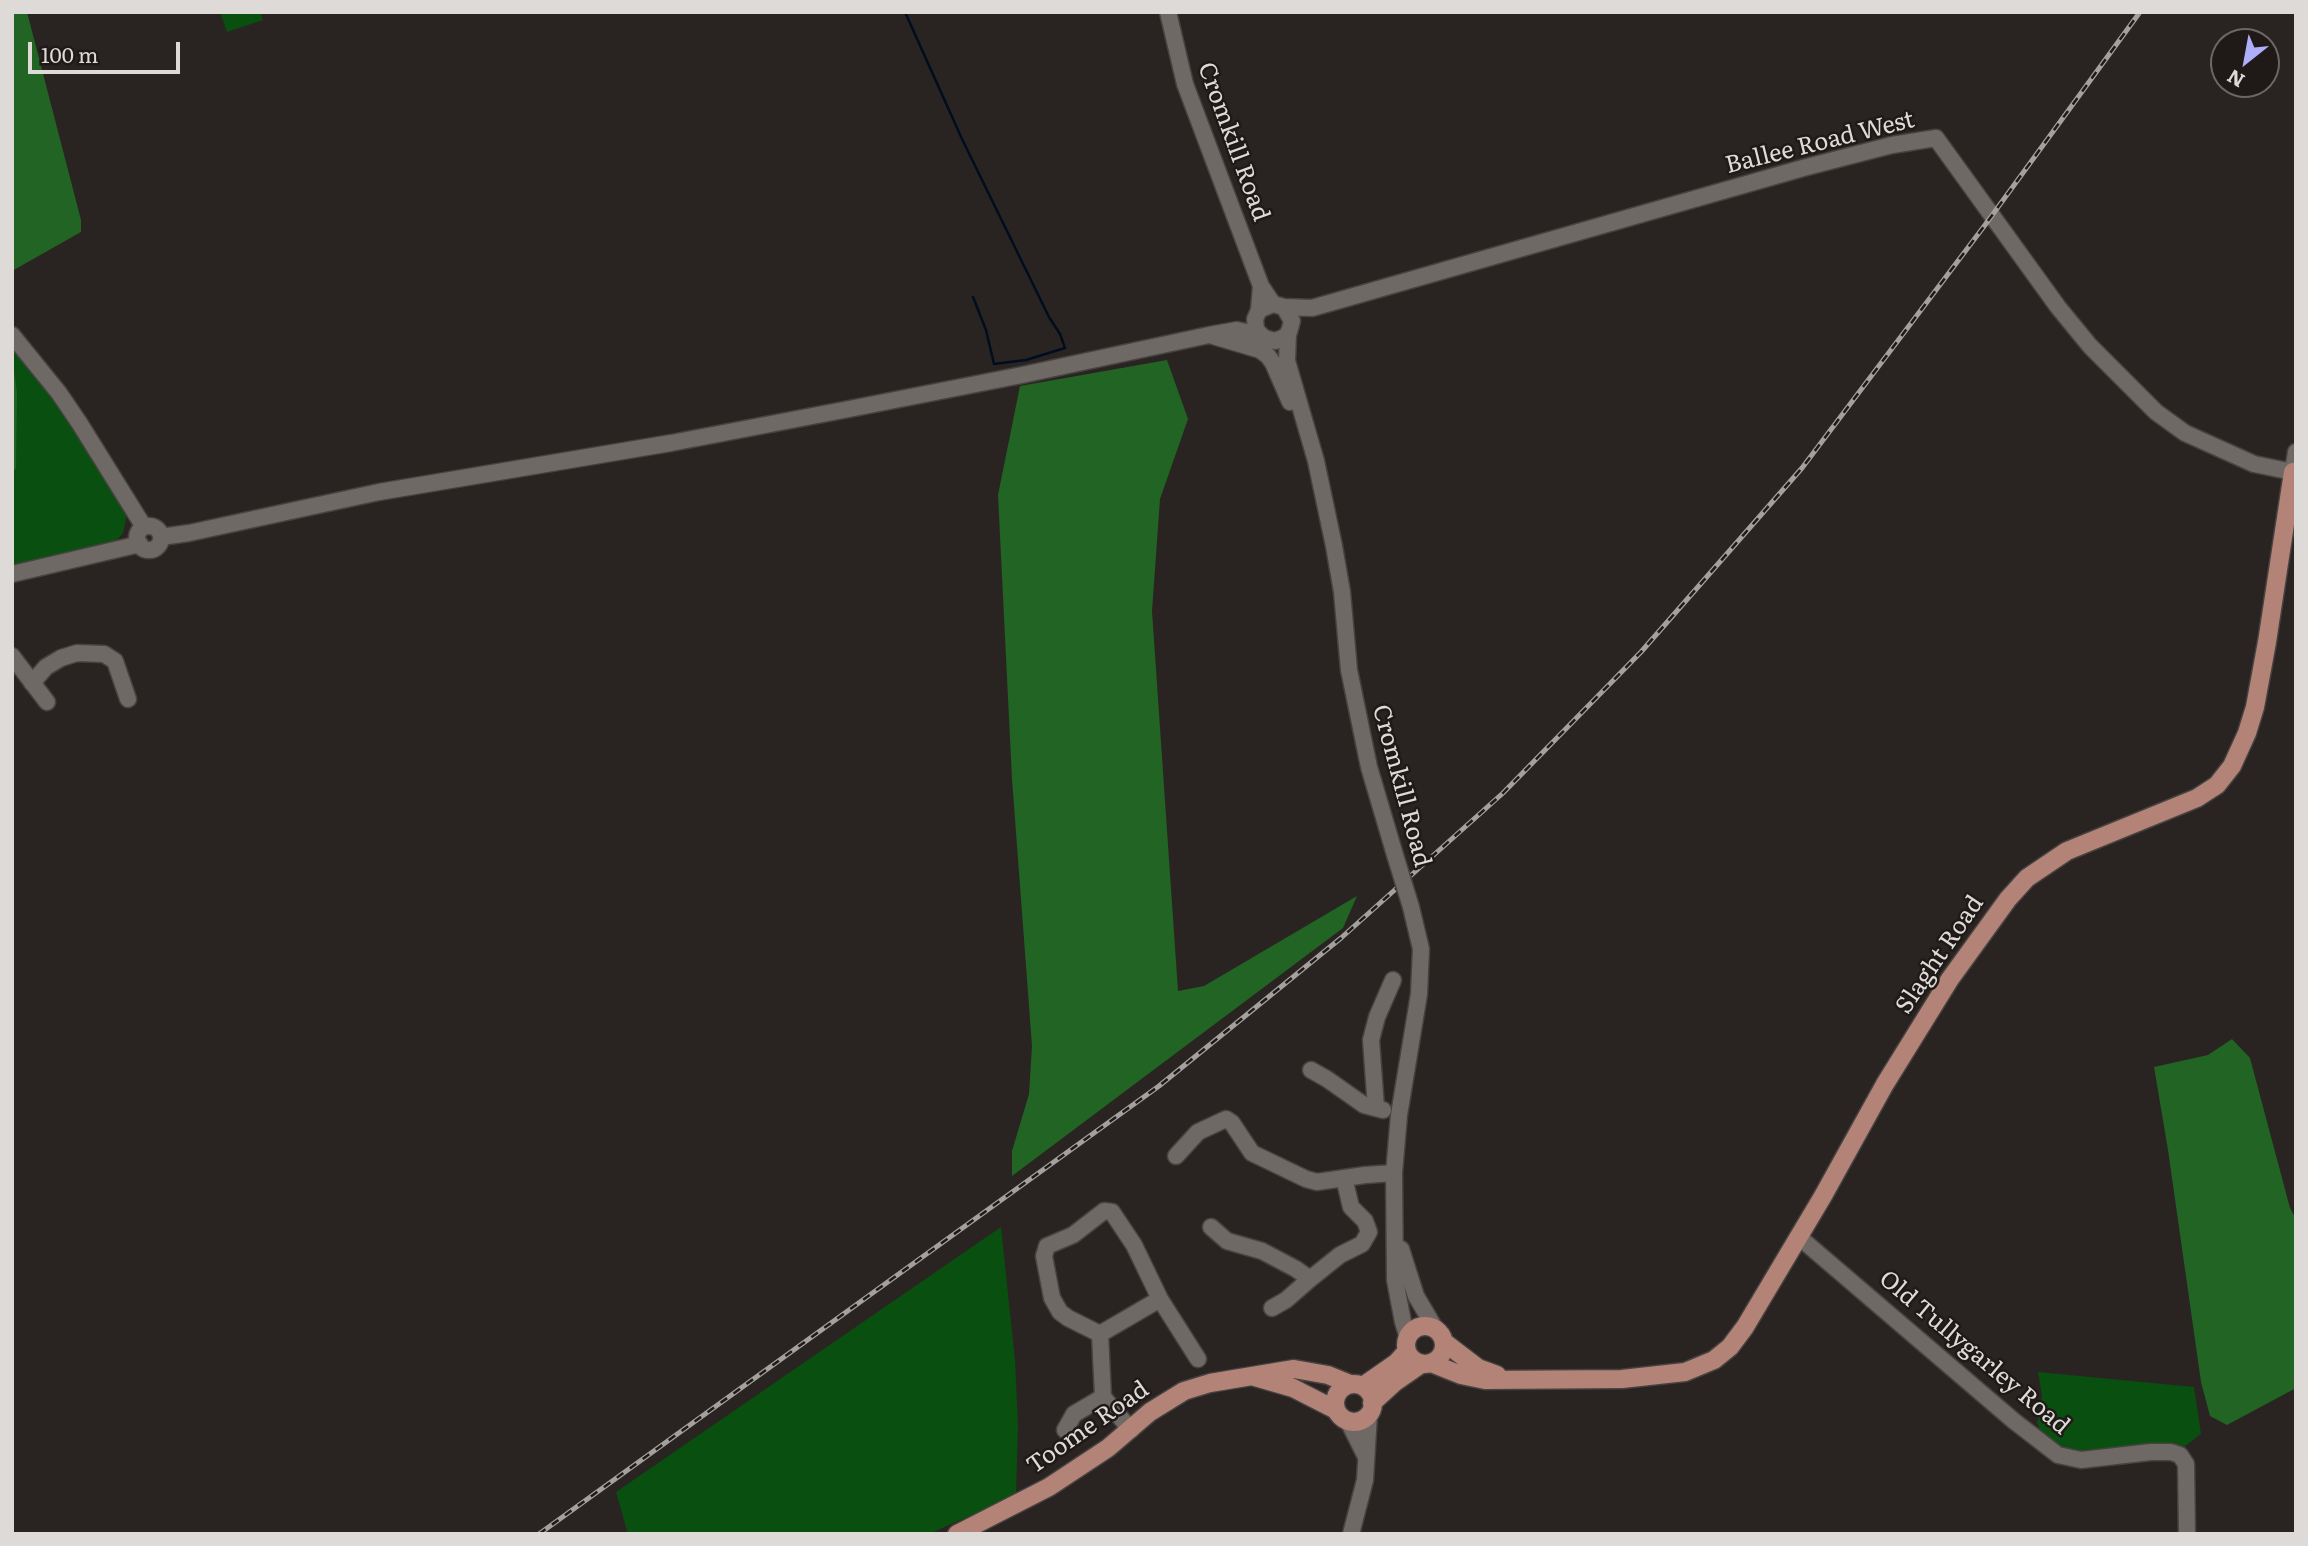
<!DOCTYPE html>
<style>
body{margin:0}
#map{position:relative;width:2308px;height:1546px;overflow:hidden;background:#292421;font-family:Literata,serif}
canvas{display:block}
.frame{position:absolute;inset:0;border:14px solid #dddad8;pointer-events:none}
.north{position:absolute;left:2210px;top:28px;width:70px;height:70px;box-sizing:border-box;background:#1f1a18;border:2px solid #6b6765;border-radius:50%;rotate:211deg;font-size:19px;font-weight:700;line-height:28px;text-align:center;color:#dddad8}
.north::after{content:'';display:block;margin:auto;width:24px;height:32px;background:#afaefa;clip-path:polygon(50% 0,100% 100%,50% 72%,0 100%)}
.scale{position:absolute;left:28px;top:42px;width:152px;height:32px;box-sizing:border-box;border:4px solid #dddad8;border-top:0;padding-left:9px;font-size:21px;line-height:24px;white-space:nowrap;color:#dddad8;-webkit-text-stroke:5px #1f1a18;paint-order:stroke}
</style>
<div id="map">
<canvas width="2308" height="1546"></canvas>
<div class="frame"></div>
<div class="north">N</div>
<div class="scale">100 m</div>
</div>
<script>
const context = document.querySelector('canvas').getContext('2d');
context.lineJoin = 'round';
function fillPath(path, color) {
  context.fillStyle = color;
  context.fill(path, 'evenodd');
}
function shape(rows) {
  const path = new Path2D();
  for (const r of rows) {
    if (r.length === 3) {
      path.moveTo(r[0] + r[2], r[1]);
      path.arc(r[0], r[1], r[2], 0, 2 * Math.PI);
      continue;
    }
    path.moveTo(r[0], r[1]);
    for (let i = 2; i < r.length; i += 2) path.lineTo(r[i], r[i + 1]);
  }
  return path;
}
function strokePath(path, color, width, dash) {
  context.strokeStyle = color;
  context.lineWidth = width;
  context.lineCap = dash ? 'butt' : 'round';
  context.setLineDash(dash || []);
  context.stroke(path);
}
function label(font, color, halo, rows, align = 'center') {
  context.font = font + ' Literata,serif';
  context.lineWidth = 5;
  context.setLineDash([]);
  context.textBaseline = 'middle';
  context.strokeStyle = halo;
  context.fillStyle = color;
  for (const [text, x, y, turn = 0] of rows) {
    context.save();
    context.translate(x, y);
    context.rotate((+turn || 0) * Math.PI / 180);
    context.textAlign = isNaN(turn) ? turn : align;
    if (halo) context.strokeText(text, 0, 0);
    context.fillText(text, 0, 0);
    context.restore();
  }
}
fillPath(shape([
 [220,12,260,12,263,20,227,32],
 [12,344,55,399,123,504,127,514,123,533,116,541,12,565],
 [1001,1227,1015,1360,1018,1425,1016,1495,929,1534,628,1534,616,1492],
 [2038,1372,2194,1387,2201,1434,2180,1450,2077,1454,2061,1450,2042,1435,2037,1423,2042,1396]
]), '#094f0f');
fillPath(shape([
 [12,12,27,12,81,220,81,232,12,271],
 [12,357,17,392,16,468,12,474],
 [1167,360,1188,419,1160,499,1152,611,1178,991,1204,986,1357,896,1343,928,1012,1176,1012,1151,1029,1094,1032,1046,1012,779,998,495,1020,386],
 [2232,1039,2250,1058,2290,1208,2296,1219,2296,1388,2227,1425,2210,1416,2201,1382,2168,1150,2154,1067,2208,1055]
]), '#216423');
strokePath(shape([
 [905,12,962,139,1049,317,1060,334,1065,348,1026,360,994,364,986,330,973,297]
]), '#000d1f', 2.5);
const minor = shape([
 [1168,12,1185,84,1261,286,1273,304],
 [1284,307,1312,308,1803,168,1892,145,1936,138,2058,307,2090,346,2156,412,2185,433,2254,464,2293,472,2296,452],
 [1259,310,1273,304,1284,307,1292,321,1289,332,1285,337,1275,341,1264,338,1256,330,1255,319,1259,310,1261,286],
 [1288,334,1287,361,1316,461,1334,546,1342,592,1349,670,1369,767,1395,855],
 [12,335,59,393,80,424,144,527],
 [1213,336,1260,350,1268,356,1273,363,1290,402],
 [149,538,12],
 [161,537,189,533,379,492,671,443,849,409,1022,375,1209,335,1237,330,1259,335],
 [12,574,140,544],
 [12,656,47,702],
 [32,683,46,667,61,658,77,653,104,654,115,661,128,699],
 [1311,1070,1327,1079,1364,1105,1383,1110],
 [1376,1108,1371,1040,1377,1017,1393,980],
 [1176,1156,1198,1132,1226,1119,1232,1123,1252,1153,1306,1179,1317,1182,1365,1175,1394,1173],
 [1211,1227,1227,1241,1262,1251,1296,1269,1310,1279,1340,1255,1362,1244,1369,1232,1365,1221,1351,1207,1344,1178],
 [1799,1237,2014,1421,2058,1455,2081,1460,2151,1452,2171,1452,2180,1455,2186,1464,2187,1534],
 [1401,1249,1416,1296,1436,1330],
 [1272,1308,1286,1300,1310,1279],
 [1100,1334,1160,1299],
 [1408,1338,1403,1322,1395,1280,1394,1173,1399,1115,1419,994,1421,949,1411,907],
 [1348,1421,1366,1457],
 [1065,1430,1074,1414,1103,1397],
 [1131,1430,1103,1397,1100,1334,1068,1318,1060,1312,1052,1298,1044,1256,1047,1246,1073,1235,1104,1211,1112,1212,1134,1245,1160,1299,1198,1359],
 [1351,1534,1365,1480,1369,1414]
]);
const major = shape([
 [1425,1345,19],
 [1444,1342,1478,1368,1497,1375],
 [1431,1363,1461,1375,1485,1380,1622,1379,1685,1372,1714,1360,1730,1347,1745,1327,1823,1196,1885,1084,1950,979,2008,899,2027,878,2067,851,2197,798,2217,785,2232,766,2247,733,2255,707,2267,642,2293,472,2296,472],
 [1255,1377,1293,1388,1336,1410],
 [1354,1403,19],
 [1363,1386,1396,1363,1407,1351],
 [1372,1403,1395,1382,1421,1364],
 [957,1534,1049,1487,1108,1448,1150,1412,1184,1391,1210,1383,1294,1369,1328,1375,1350,1384]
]);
strokePath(minor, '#464240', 19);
strokePath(major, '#464240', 21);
strokePath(minor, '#6e6965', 16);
strokePath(major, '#b38377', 18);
const rail = shape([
 [539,1534,1159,1086,1341,938,1503,793,1641,652,1802,468,1985,225,2140,12]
]);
strokePath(rail, '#a3a09d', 5);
strokePath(rail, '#1f1a18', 2.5, [8]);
const minorBridge = shape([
 [1395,855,1411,907]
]);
strokePath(minorBridge, '#464240', 19, []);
strokePath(minorBridge, '#6e6965', 16);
label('24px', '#dddad8', '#1f1a18', [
 ["Cromkill Road",1233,142,70],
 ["Ballee Road West",1820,143,-14],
 ["Cromkill Road",1401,786,75],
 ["Slaght Road",1940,955,-56],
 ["Old Tullygarley Road",1974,1353,40],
 ["Toome Road",1088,1428,-35]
]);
</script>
